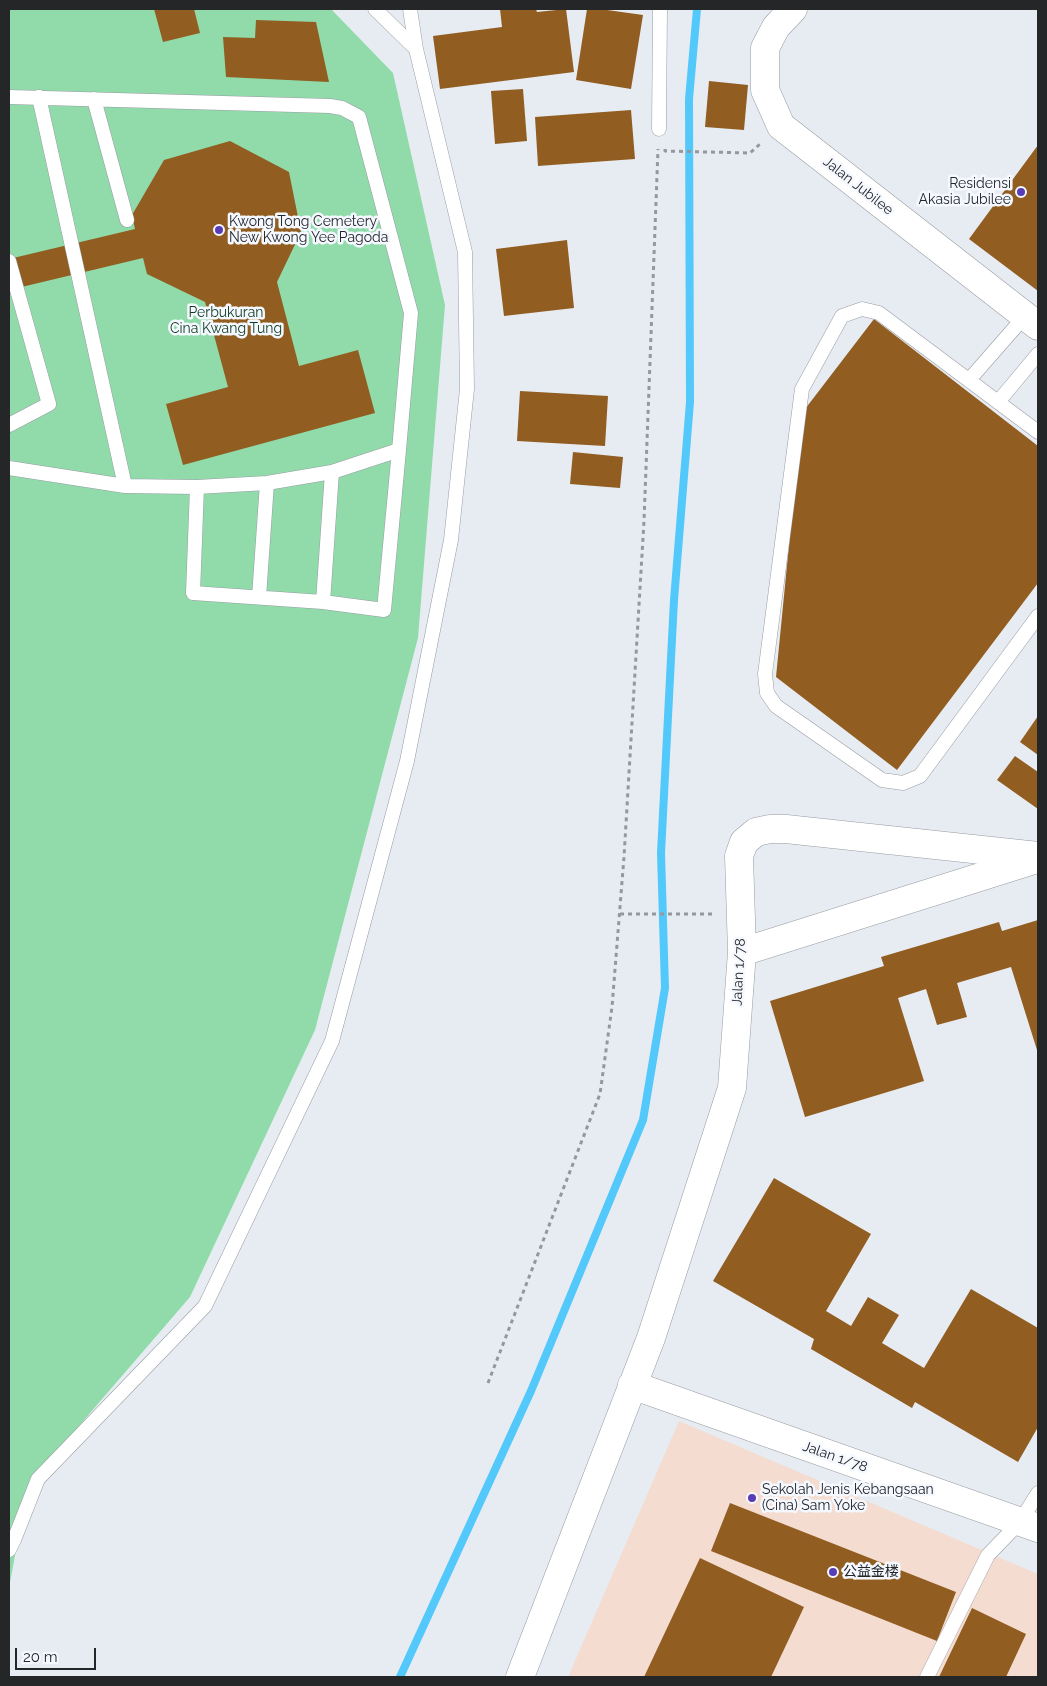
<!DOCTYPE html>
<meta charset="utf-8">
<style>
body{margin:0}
#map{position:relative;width:1047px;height:1686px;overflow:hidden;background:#e7ecf3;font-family:Raleway,sans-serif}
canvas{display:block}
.frame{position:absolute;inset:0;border:10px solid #242628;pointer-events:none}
.scale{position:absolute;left:15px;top:1648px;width:81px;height:22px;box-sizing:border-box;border:2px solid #242628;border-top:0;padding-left:6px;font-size:15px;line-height:18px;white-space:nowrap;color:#242628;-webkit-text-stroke:4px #f5f9ff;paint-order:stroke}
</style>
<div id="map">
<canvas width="1047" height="1686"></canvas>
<div class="frame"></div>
<div class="scale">20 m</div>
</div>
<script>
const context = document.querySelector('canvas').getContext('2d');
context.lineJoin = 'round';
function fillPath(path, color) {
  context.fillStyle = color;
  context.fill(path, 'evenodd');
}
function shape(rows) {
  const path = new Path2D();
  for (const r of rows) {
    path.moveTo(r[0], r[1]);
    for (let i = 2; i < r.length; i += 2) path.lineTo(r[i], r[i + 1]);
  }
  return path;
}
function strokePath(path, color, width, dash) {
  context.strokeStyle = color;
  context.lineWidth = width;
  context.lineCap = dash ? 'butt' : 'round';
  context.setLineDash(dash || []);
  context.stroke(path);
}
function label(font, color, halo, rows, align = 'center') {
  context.font = font + ' Raleway,"Noto Sans SC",sans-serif';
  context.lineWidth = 5;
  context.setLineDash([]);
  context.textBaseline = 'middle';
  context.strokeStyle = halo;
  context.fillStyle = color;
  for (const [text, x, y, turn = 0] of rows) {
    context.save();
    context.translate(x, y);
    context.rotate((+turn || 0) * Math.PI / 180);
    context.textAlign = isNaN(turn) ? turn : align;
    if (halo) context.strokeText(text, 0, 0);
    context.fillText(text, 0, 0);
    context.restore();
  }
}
fillPath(shape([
 [679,1421,1038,1574,1038,1677,568,1677]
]), '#f4dcd1');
fillPath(shape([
 [9,9,331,9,393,73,445,305,418,638,315,1030,190,1297,28,1485,9,1588]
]), '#91dbab');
strokePath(shape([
 [400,1677,531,1391,643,1120,665,988,661,853,674,600,690,402,689,99,697,9]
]), '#53c8fa', 8);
fillPath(shape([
 [154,9,194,9,200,33,163,42],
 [500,9,536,9,537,12,566,9,574,72,440,89,433,36,502,27],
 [587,9,600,9,643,15,631,89,576,80],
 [256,20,316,22,329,82,226,77,223,37,255,38],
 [709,81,748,85,744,130,705,127],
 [523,89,527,141,495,144,491,91],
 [631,110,635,159,538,166,535,117],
 [230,141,289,172,301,232,277,282,299,366,358,350,375,413,183,465,166,404,228,387,205,302,147,274,143,258,9,290,9,259,135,229,132,215,164,160],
 [1038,145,1038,291,969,239],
 [567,240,574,308,504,316,496,249],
 [874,319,1038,446,1038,583,897,770,776,677,802,413],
 [520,391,608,396,605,446,517,441],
 [573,452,623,457,620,488,570,484],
 [1038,716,1038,755,1020,742],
 [1015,756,1038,772,1038,809,997,780],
 [1038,920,1038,1049,1037,1050,1011,967,957,983,967,1017,937,1025,926,989,898,998,924,1081,805,1117,770,1001,884,966,881,957,999,922,1002,931],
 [774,1178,871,1234,826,1311,851,1326,868,1297,899,1315,882,1343,924,1368,971,1289,1038,1328,1038,1427,1018,1462,915,1402,912,1408,811,1349,814,1339,713,1281],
 [730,1503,956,1592,937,1641,711,1551],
 [700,1558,804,1607,771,1677,644,1677],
 [972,1608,1026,1634,1006,1677,939,1677]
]), '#915d20');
const service = shape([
 [410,9,416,49],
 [9,97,330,106,342,108,359,117,411,313,399,450,332,472,267,483,197,487,125,486,9,468],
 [39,97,125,486],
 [94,99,127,220],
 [659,129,660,9],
 [9,261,49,404,9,425],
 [969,380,1025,316],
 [998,402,1038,354],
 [1038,432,879,313,862,309,842,316,802,389,765,674,767,693,776,706,882,780,903,783,920,776,1038,616],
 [197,487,193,593,323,602,384,610,399,450],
 [259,597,267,483],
 [323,602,332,472],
 [9,1550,14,1540,38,1479,205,1306,332,1041,407,761,451,540,467,389,465,252,416,49,375,9],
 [927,1677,988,1555,1020,1522,1038,1493]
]);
const minor = shape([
 [793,9,776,27,765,48,765,90,781,126,1038,326],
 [742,952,1034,860],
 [632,1385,1038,1528],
 [520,1677,651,1338,732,1088,742,952,739,856,744,842,756,832,770,829,786,829,1038,856]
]);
strokePath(service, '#979ca2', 15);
strokePath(minor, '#979ca2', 29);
strokePath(shape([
 [665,149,665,151,750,153,760,144],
 [620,914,715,914],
 [488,1383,600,1094,612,1007,624,857,644,521,658,149]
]), '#94989d', 3, [4, 4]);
strokePath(service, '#fff', 14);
strokePath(minor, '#fff', 28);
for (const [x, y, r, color] of [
 [1021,192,5,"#593db5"],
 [219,230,5,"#593db5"],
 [752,1498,5,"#593db5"],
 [833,1572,5,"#593db5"]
]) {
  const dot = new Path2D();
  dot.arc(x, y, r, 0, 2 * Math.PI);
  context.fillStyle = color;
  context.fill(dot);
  strokePath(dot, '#f5f9ff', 2);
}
label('14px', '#242628', '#f5f9ff', [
 ["Residensi",1011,184,"right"],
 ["Akasia Jubilee",1011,200,"right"],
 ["Kwong Tong Cemetery",229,222],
 ["New Kwong Yee Pagoda",229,238],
 ["Sekolah Jenis Kebangsaan",762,1490],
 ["(Cina) Sam Yoke",762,1506],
 ["公益金楼",843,1572]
], 'left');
label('14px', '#242628', '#f5f9ff', [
 ["Jalan Jubilee",858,186,38],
 ["Jalan 1/78",739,972,-87],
 ["Jalan 1/78",835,1457,19]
]);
label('14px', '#103a22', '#f5f9ff', [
 ["Perbukuran",226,313],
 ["Cina Kwang Tung",226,329]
]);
</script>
